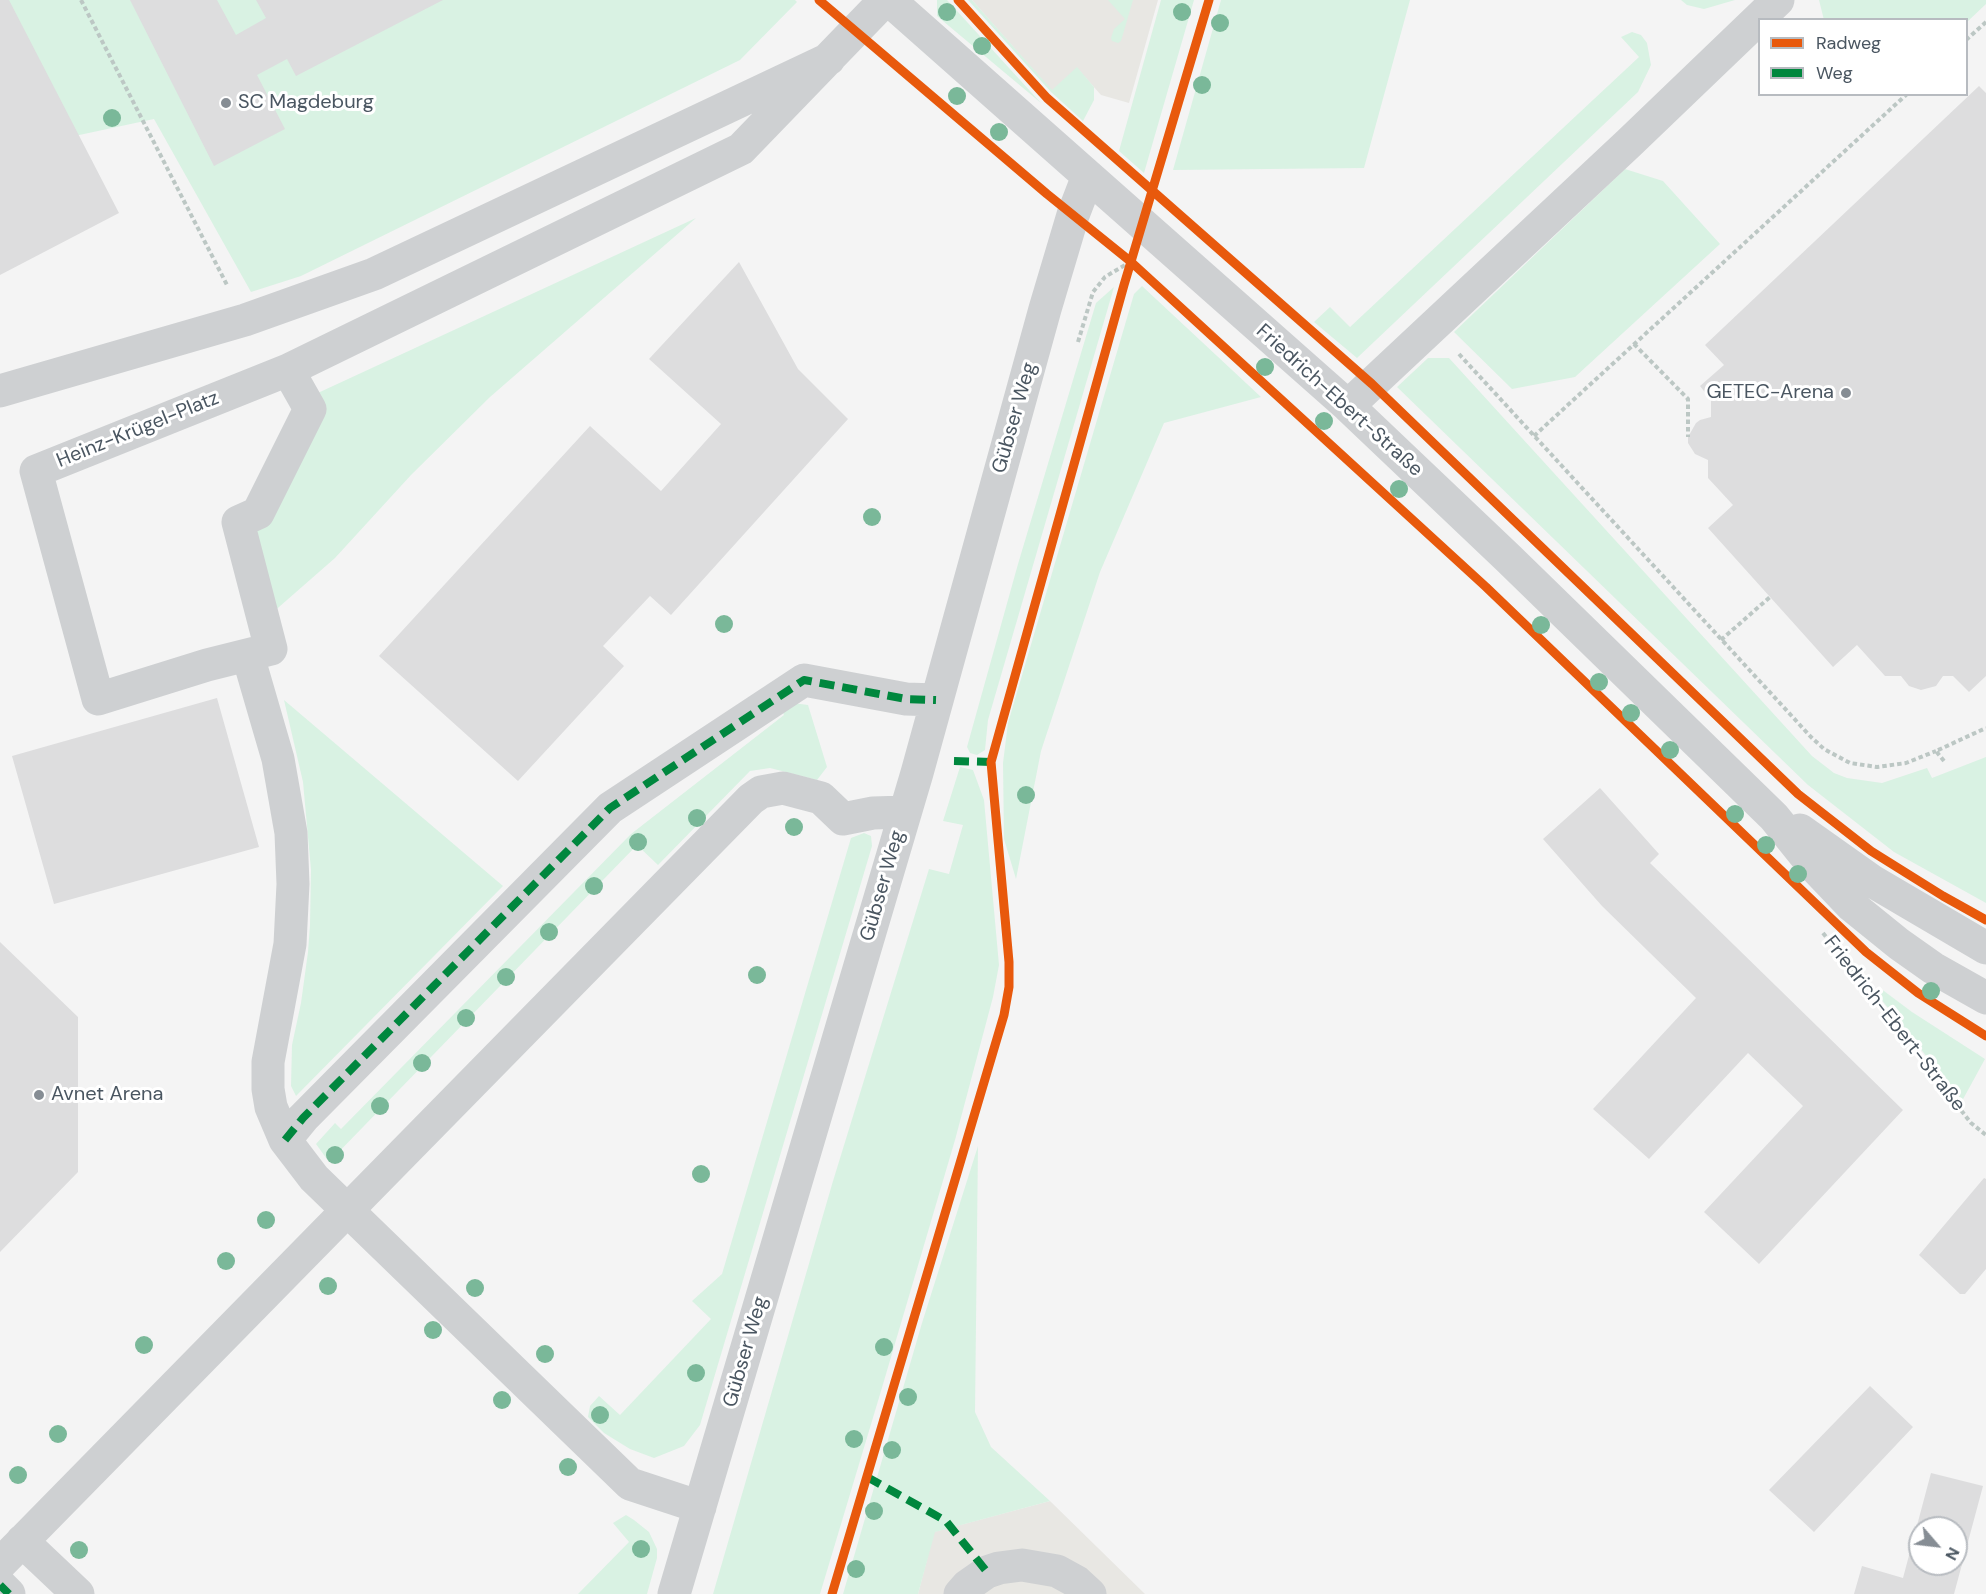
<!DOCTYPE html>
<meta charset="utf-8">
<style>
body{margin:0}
#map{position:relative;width:1986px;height:1594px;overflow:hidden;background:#f4f4f4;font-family:"DM Sans",sans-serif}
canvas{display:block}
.legend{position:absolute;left:1758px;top:18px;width:210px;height:78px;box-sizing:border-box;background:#fff;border:2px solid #b7bbc0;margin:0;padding:8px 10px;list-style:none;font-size:18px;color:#4a5661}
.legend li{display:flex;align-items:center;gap:12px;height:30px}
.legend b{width:30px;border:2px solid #b7bbc0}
.north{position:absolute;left:1908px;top:1516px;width:60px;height:60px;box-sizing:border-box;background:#fff;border:2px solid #b7bbc0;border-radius:50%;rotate:118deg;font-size:16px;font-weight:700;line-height:24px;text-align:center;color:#4a5661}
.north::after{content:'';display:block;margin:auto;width:21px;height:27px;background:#868d94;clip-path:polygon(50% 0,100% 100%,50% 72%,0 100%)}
</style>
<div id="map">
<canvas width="1986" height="1594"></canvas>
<ul class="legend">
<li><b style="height:8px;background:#e8590c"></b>Radweg</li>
<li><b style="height:8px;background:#00873e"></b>Weg</li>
</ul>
<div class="north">N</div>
</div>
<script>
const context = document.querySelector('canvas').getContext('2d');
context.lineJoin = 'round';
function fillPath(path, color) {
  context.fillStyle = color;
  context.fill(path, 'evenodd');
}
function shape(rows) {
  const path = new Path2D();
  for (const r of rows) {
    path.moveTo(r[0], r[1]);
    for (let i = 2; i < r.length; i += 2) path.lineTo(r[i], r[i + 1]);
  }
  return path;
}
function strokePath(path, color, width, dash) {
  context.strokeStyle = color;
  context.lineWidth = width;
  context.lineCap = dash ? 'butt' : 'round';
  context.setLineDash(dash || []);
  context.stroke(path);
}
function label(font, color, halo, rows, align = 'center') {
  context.font = font + ' "DM Sans",sans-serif';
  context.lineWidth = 6;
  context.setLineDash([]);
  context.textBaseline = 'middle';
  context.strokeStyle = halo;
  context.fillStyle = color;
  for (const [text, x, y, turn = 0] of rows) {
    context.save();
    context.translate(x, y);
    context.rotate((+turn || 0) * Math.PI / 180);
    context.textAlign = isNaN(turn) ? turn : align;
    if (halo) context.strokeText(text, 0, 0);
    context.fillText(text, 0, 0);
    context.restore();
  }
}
fillPath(shape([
 [972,0,1158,0,1129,103,1101,95,1077,68,1052,91],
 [1050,1501,1145,1594,918,1594,934,1532]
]), '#e8e7e3');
fillPath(shape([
 [0,0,795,0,797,2,740,60,301,276,251,292,154,119,0,152],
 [937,0,947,0,1041,103,937,16],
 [968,0,972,0,1052,90,1077,67,1094,87,1094,100,1083,121,1051,92],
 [1108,0,1133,0,1121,41,1118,43,1112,41,1111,38,1114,29,1125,19],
 [1161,0,1194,0,1144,173,1119,151],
 [1221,0,1410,0,1364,168,1173,170],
 [1681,0,1735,0,1704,9,1687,5],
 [1819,0,1986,0,1986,4,1967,22,1966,20,1824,20],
 [1632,32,1641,35,1647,43,1651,65,1638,92,1357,358,1314,322,1330,307,1350,327,1639,57,1621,37],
 [1625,169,1663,181,1720,244,1575,377,1512,389,1454,332],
 [696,218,490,397,411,475,335,558,263,621,238,522,307,398],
 [1142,286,1261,397,1164,423,1100,572,1041,751,1016,879,1004,839,1003,763,1008,723,1134,294],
 [1114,287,988,720,985,750,977,755,970,753,967,747,1018,564,1096,303],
 [1428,358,1449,358,1812,756,1834,773,1847,778,1882,783,1927,768,1932,778,1986,757,1986,903,1894,852,1808,785,1397,387],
 [284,700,503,886,296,1096,291,1086,292,1045,301,1003,308,952,310,925,311,870,303,782],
 [778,701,808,705,827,767,817,780,770,768,750,771,658,865,637,845,329,1162,316,1144,335,1123,341,1129,631,834,784,715],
 [960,767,973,770,984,800,999,965,993,997,955,1140,881,1391,820,1594,713,1594,833,1181,929,869,949,874,963,825,943,821],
 [864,833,871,836,872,846,700,1425,684,1446,654,1458,630,1449,604,1433,588,1417,590,1406,599,1396,620,1415,711,1319,692,1301,722,1274,851,838],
 [1880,988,1912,1012,1985,1059,1962,1101,1877,994],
 [978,1146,975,1412,991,1447,1050,1501,935,1532,918,1594,843,1594,922,1323],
 [626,1515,634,1520,649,1532,657,1549,657,1558,647,1594,578,1594,629,1542,613,1523]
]), '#d9f2e3');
fillPath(shape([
 [0,0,9,0,119,213,0,275],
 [130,0,217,0,236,35,266,18,256,0,443,0,296,76,287,59,257,75,285,129,214,166],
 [1979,86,1986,93,1986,676,1969,692,1953,676,1943,676,1936,686,1921,690,1909,686,1901,676,1885,676,1857,645,1833,667,1708,528,1733,505,1708,478,1708,460,1695,454,1688,443,1688,437,1696,423,1700,420,1711,417,1711,400,1700,386,1724,365,1705,345],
 [739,262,798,369,848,419,671,615,650,596,603,646,624,666,518,781,379,656,590,426,661,491,721,424,649,359],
 [217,698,259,847,54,904,12,756],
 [1600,788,1659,854,1650,863,1903,1110,1759,1264,1704,1212,1803,1106,1748,1053,1649,1159,1593,1109,1696,998,1602,906,1543,839],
 [0,942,78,1017,78,1172,0,1252],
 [1984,1178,1986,1179,1986,1269,1965,1294,1960,1294,1919,1255],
 [1870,1386,1913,1427,1814,1532,1769,1490],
 [1931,1473,1983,1486,1954,1594,1854,1594,1862,1566,1903,1578],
 [1920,1528,1956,1528,1956,1564,1920,1564]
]), '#ddddde');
strokePath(shape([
 [81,0,227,285],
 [1966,40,1986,22],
 [1078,342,1093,292,1105,277,1130,262],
 [1634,344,1688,399,1688,437],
 [1459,354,1811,737,1824,749,1850,763,1877,767,1906,763,1936,751],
 [1534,436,1907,94],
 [1721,640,1770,597],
 [1944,761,1936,751,1986,728],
 [1823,933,1971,1123,1986,1135]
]), '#bcc7c4', 4, [4.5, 3]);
strokePath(shape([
 [889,0,1348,406,1508,558,1774,817,1811,863,1852,906,1899,944,1933,968,1986,998],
 [288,370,310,409,258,513,238,522,271,649,207,665,98,699,36,471,288,370],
 [288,370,741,149,885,0],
 [0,391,245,320,374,274,829,59],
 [1348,406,1629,143,1778,0],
 [248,656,278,759,291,833,293,884,290,944,268,1062,268,1089,271,1107,285,1140,314,1178,630,1484,700,1507],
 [1800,830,1872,881,1986,948],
 [285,1140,303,1118,610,808,804,680,906,699,936,700],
 [22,1541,78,1594],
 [0,1564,751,799,761,792,783,788,821,798,843,819,873,813,905,812],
 [0,1585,9,1594],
 [674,1594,917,773,1045,309,1073,215,1088,176],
 [960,1594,967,1586,987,1572,999,1568,1022,1565,1057,1571,1077,1582,1090,1594]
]), '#ced0d2', 33);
strokePath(shape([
 [954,761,991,762],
 [285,1140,303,1118,610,808,804,680,906,699,936,700],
 [867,1477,946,1521,987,1572],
 [0,1585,9,1594]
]), '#00873e', 8, [15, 8]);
strokePath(shape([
 [819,0,1047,194,1130,261,1486,587,1866,952,1918,993,1986,1036],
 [958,0,1047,98,1372,384,1798,794,1871,851,1943,896,1986,920],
 [832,1594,1004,1015,1009,987,1009,962,991,762,1124,285,1209,0]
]), '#e8590c', 9);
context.fillStyle = '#7ab899';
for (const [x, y] of [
 [947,12],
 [1182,12],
 [1220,23],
 [982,46],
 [1202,85],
 [957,96],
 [112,118],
 [999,132],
 [1265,367],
 [1324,421],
 [1399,489],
 [872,517],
 [724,624],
 [1541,625],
 [1599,682],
 [1631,713],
 [1670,750],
 [1026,795],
 [1735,814],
 [697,818],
 [794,827],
 [638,842],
 [1766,845],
 [1798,874],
 [594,886],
 [549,932],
 [757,975],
 [506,977],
 [1931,991],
 [466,1018],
 [422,1063],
 [380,1106],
 [335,1155],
 [701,1174],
 [266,1220],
 [226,1261],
 [328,1286],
 [475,1288],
 [433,1330],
 [144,1345],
 [884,1347],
 [545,1354],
 [696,1373],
 [908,1397],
 [502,1400],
 [600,1415],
 [58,1434],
 [854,1439],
 [892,1450],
 [568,1467],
 [18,1475],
 [874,1511],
 [641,1549],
 [79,1550],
 [856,1569]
]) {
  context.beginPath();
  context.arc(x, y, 9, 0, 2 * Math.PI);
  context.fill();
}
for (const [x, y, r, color] of [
 [226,103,6,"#868d94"],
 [1846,393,6,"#868d94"],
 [39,1095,6,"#868d94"]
]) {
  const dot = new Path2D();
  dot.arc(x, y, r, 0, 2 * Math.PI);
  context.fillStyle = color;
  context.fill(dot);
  strokePath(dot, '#fff', 2);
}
label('20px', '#4a5661', '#fff', [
 ["SC Magdeburg",238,103],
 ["GETEC-Arena",1834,393,"right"],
 ["Avnet Arena",51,1095]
], 'left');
label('20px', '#4a5661', '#fff', [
 ["Friedrich-Ebert-Straße",1339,401,42],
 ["Gübser Weg",1015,418,-74],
 ["Heinz-Krügel-Platz",138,430,-22],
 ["Gübser Weg",883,886,-74],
 ["Friedrich-Ebert-Straße",1894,1024,52],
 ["Gübser Weg",746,1352,-74]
]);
</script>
